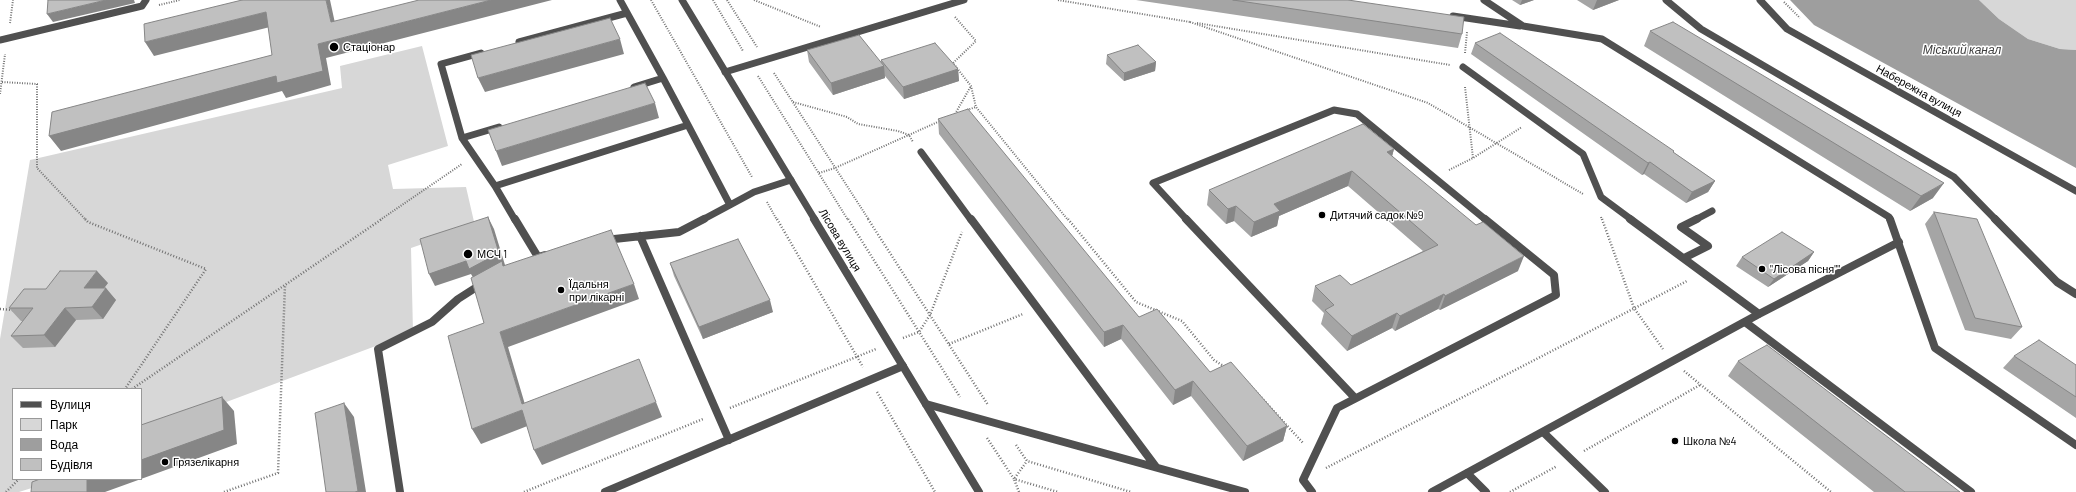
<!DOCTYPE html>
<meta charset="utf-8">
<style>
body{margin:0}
#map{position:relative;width:2076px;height:492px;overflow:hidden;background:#fff;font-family:Barlow,sans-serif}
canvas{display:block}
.legend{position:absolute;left:12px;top:388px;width:130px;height:92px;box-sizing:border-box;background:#fff;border:1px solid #999;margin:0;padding:5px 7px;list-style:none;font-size:12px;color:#000}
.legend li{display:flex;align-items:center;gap:8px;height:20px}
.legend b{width:20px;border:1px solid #999}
</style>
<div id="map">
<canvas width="2076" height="492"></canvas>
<ul class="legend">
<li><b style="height:5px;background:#505050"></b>Вулиця</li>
<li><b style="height:11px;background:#d7d7d7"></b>Парк</li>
<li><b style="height:11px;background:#9e9e9e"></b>Вода</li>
<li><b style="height:11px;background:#c0c0c0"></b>Будівля</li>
</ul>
</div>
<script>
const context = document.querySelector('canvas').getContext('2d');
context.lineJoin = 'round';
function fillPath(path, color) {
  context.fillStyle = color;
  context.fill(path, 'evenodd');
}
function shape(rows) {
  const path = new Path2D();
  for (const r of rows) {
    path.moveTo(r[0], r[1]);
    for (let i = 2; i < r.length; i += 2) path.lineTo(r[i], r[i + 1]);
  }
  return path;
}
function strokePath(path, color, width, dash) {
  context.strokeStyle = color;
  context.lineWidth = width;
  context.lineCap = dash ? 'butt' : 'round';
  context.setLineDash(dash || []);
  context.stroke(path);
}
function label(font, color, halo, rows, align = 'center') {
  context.font = font + ' Barlow,sans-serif';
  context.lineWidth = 3;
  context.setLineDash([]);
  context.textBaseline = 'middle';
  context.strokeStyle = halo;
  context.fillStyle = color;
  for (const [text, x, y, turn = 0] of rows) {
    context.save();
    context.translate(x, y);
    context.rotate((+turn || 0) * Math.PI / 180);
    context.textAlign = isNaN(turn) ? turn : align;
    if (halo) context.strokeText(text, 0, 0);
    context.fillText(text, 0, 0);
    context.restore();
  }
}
fillPath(shape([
 [1979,0,2076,0,2076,50,2060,49,2028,39,1999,19],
 [422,46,448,146,388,165,393,189,466,187,475,226,411,248,413,332,141,434,141,389,13,389,13,479,57,480,19,492,0,492,0,339,30,160,342,88,340,66]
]), '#d7d7d7');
fillPath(shape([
 [1790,0,1979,0,1999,19,2028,39,2060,49,2076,50,2076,168,1814,25]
]), '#9e9e9e');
strokePath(shape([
 [651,0,752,177],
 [713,0,743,51],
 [727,0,757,47],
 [754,0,821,27],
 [1058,0,1190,22],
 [1784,2,1800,18],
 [159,5,180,0],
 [955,17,976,41,953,63,971,86,976,107,1068,220],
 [1190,22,1428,103,1583,194],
 [10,23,13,0],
 [1197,23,1450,65],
 [1465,53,1467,32],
 [774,73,869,220],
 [758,76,848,220],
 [2,82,37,84,37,168,86,220],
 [1465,87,1473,158],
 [0,94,5,54],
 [793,102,847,117,858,124,898,131,909,135,913,142],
 [967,110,976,107],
 [955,114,971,86],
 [1449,170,1473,158,1522,127],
 [819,173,835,168,940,121],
 [767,202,777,220],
 [1601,217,1602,220],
 [380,220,462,164]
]), '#727272', 2, [1, 1.5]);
strokePath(shape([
 [85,219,88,222,206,269,125,389],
 [777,219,863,367],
 [848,219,960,397],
 [868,219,988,405],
 [1068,219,1136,302,1182,321,1214,360,1225,367],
 [1602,219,1634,308,1663,349],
 [0,309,13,310],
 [903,338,919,332,930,315,962,232],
 [949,344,1023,314],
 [1684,371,1831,492],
 [1247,382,1303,443],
 [132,389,382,219],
 [877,392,935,492],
 [730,408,876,349],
 [987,438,1014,479,1058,492],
 [1016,445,1027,461,1131,492],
 [1584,451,1700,385],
 [1326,468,1687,281],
 [6,492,19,479],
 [224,492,278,473,285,285],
 [524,492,703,419],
 [1019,492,1014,479,1027,461],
 [1510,492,1557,466]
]), '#727272', 2.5, [1, 2]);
strokePath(shape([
 [620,0,663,78,634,87],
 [1484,0,1523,26,1602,39,1889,217,1890,220],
 [1666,0,1701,29,1954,177,1996,220],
 [1453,16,1520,26],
 [0,40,142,6,146,0],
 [519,42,627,13],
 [481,53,441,64,462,138,499,127],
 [1463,67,1583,154,1601,197,1632,220],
 [725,72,964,0],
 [688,125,730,205,754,192,791,180],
 [462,138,495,186,688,125,663,78],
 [921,152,971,220],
 [495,186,515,220],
 [702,220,730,205],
 [1187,220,1153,183,1334,110,1357,114,1486,220],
 [1695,220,1712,211]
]), '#505050', 7);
strokePath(shape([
 [515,219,538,257,545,255],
 [971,219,1156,467],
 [1186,219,1355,398],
 [1630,219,1759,314],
 [1890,219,1935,348,2076,445],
 [1995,219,2057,282,2076,294],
 [640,236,729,440],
 [605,240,679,232,704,219],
 [1684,258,1708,246,1681,227,1697,219],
 [1745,322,1971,492],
 [926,404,1245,492],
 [1543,432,1605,492],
 [1467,473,1486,492],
 [400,492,378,349,432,322,458,299,483,283],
 [605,492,903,366],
 [1312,492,1303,480,1337,408,1556,295,1554,275,1485,219],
 [1432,492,1759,314,1899,242]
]), '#505050', 8);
strokePath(shape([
 [682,0,815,220],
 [1760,0,1787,29,2076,191]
]), '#505050', 7);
strokePath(shape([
 [814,219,979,492]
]), '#505050', 8);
fillPath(shape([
 [1136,0,1348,0,1462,34,1458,48],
 [1512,0,1534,0,1520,5],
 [1577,0,1619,0,1593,10],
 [1650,31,1933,198,1910,211,1644,46],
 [1475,43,1674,151,1673,152,1715,181,1708,192,1686,203,1644,174,1642,175,1471,54],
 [807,50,881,63,881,60,958,69,959,81,904,99,885,76,885,78,833,95,809,62],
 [1107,55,1156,62,1155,71,1124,81,1106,64],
 [938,119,1139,317,1210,372,1287,426,1283,441,1243,461,1191,396,1173,405,1121,339,1104,347,939,134],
 [1394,149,1392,156,1518,271,1440,310,1438,309,1395,331,1392,328,1347,351,1321,324,1324,313,1312,301,1315,286,1351,285,1423,251,1348,186,1279,216,1277,226,1251,237,1234,221,1226,224,1207,205,1209,190],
 [1934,212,2022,327,2011,339,1965,330,1925,224],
 [1814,252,1808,261,1768,287,1736,266,1742,257],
 [670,263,773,312,703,339,674,276],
 [108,283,104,288,116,300,103,319,76,320,55,347,23,348,11,336,23,321,21,321,9,308,46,289],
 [2014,356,2076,365,2076,418,2003,368],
 [1738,361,1960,492,1874,492,1728,376]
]), '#a5a5a5');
fillPath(shape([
 [106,0,134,0,135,3,53,22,47,14],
 [326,0,330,0,338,37,331,22],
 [491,0,552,0,326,58,331,85,286,98,282,91,61,151,49,136,318,44],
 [1522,0,1534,0,1520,5],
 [1597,0,1619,0,1593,10],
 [266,12,274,26,154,56,145,42],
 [620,39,624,54,485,92,478,78],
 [1156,62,1155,71,1124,81,1124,73],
 [884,66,885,78,833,95,831,83],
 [958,69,959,81,904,99,903,87],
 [655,103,659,118,502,166,496,151],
 [1394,149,1390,164,1387,152],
 [1650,162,1644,174,1642,175,1648,163],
 [1352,171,1348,186,1279,216,1277,226,1251,237,1254,222,1274,204],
 [1715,181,1708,192,1686,203,1692,192],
 [1944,183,1933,198,1910,211,1921,196],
 [1236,206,1234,221,1226,224,1228,209],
 [488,217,494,229,505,265,504,266,509,276,475,281,471,274,435,286,429,274],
 [1814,252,1808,261,1768,287,1774,279],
 [1524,256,1518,271,1440,310,1445,296],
 [97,271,108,283,95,300,84,288],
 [634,284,639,299,508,347,529,418,522,404,500,332],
 [106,288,116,300,103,319,92,307],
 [1444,294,1438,309,1395,331,1400,316],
 [770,300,773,312,703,339,699,327],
 [65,308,76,320,55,347,44,335],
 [1397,313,1392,328,1347,351,1352,336],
 [1123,325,1121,339,1104,347,1104,332],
 [1193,381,1191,396,1173,405,1175,390],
 [222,397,234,411,237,444,141,479,141,460],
 [656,402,662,417,542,465,534,450],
 [344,403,354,417,366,492,355,492],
 [522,410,530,425,481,444,472,429],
 [1287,426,1283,441,1243,461,1247,446],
 [87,479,141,479,105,492,87,492]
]), '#868686');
const building = shape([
 [48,0,106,0,47,14,48,0],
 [242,0,326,0,331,22,419,0,491,0,318,44,323,71,277,83,276,76,49,136,52,112,272,55,266,12,145,42,144,24,242,0],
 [1233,0,1348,0,1464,17,1462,34,1233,0],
 [610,18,620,39,478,78,471,55,610,18],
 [1673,22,1944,183,1921,196,1650,31,1673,22],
 [1500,33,1674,151,1673,152,1715,181,1692,192,1650,162,1648,163,1475,43,1500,33],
 [859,35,884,66,831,83,807,50,859,35],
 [935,43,958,69,903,87,881,60,935,43],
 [1138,45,1156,62,1124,73,1107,55,1138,45],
 [645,83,655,103,496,151,488,130,645,83],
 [968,109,1139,317,1157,309,1210,372,1231,362,1287,426,1247,446,1193,381,1175,390,1123,325,1104,332,938,119,968,109],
 [1363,124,1394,149,1387,152,1476,225,1483,222,1524,256,1445,296,1444,294,1400,316,1397,313,1352,336,1325,310,1334,305,1315,286,1340,275,1351,285,1438,245,1352,171,1274,204,1280,211,1254,222,1236,206,1228,209,1209,190,1363,124],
 [1934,212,1977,219,2022,327,1975,318,1934,212],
 [488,217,499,253,469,269,466,261,429,274,420,239,488,217],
 [611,230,634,284,500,332,522,404,639,359,656,402,534,450,522,410,472,429,448,336,484,323,471,278,502,261,503,266,611,230],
 [1782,232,1814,252,1774,279,1742,257,1782,232],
 [738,239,770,300,699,327,670,263,738,239],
 [60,271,97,271,84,288,106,288,92,307,65,308,44,335,11,336,33,308,9,308,24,289,46,289,60,271],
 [2039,340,2076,365,2076,397,2014,356,2039,340],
 [1767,345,1960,492,1905,492,1738,361,1767,345],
 [222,397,224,430,141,460,141,425,222,397],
 [344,403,358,491,355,492,326,492,315,413,344,403],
 [40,479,87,479,87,492,31,492,32,482,40,479]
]);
fillPath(building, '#c0c0c0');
strokePath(building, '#868686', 1);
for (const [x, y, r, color] of [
 [334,47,5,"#000"],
 [1322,215,4,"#000"],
 [468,254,5,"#000"],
 [1762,269,4,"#000"],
 [561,290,4,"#000"],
 [1675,441,4,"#000"],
 [165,462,4,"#000"]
]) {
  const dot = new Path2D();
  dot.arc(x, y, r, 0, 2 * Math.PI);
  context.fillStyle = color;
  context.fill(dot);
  strokePath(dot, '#fff', 1.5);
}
label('11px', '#000', '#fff', [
 ["Стаціонар",343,47],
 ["Дитячий садок №9",1330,215],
 ["МСЧ 1",477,254],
 ["\"Лісова пісня\"\"",1770,269],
 ["Їдальня",569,284],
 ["при лікарні",569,297],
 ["Школа №4",1683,441],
 ["Грязелікарня",173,462]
], 'left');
label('11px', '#000', '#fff', [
 ["Набережна вулиця",1919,91,29],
 ["Лісова вулиця",840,240,59]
]);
label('italic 12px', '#3f3f3f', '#fff', [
 ["Міський канал",1962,50]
]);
</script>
